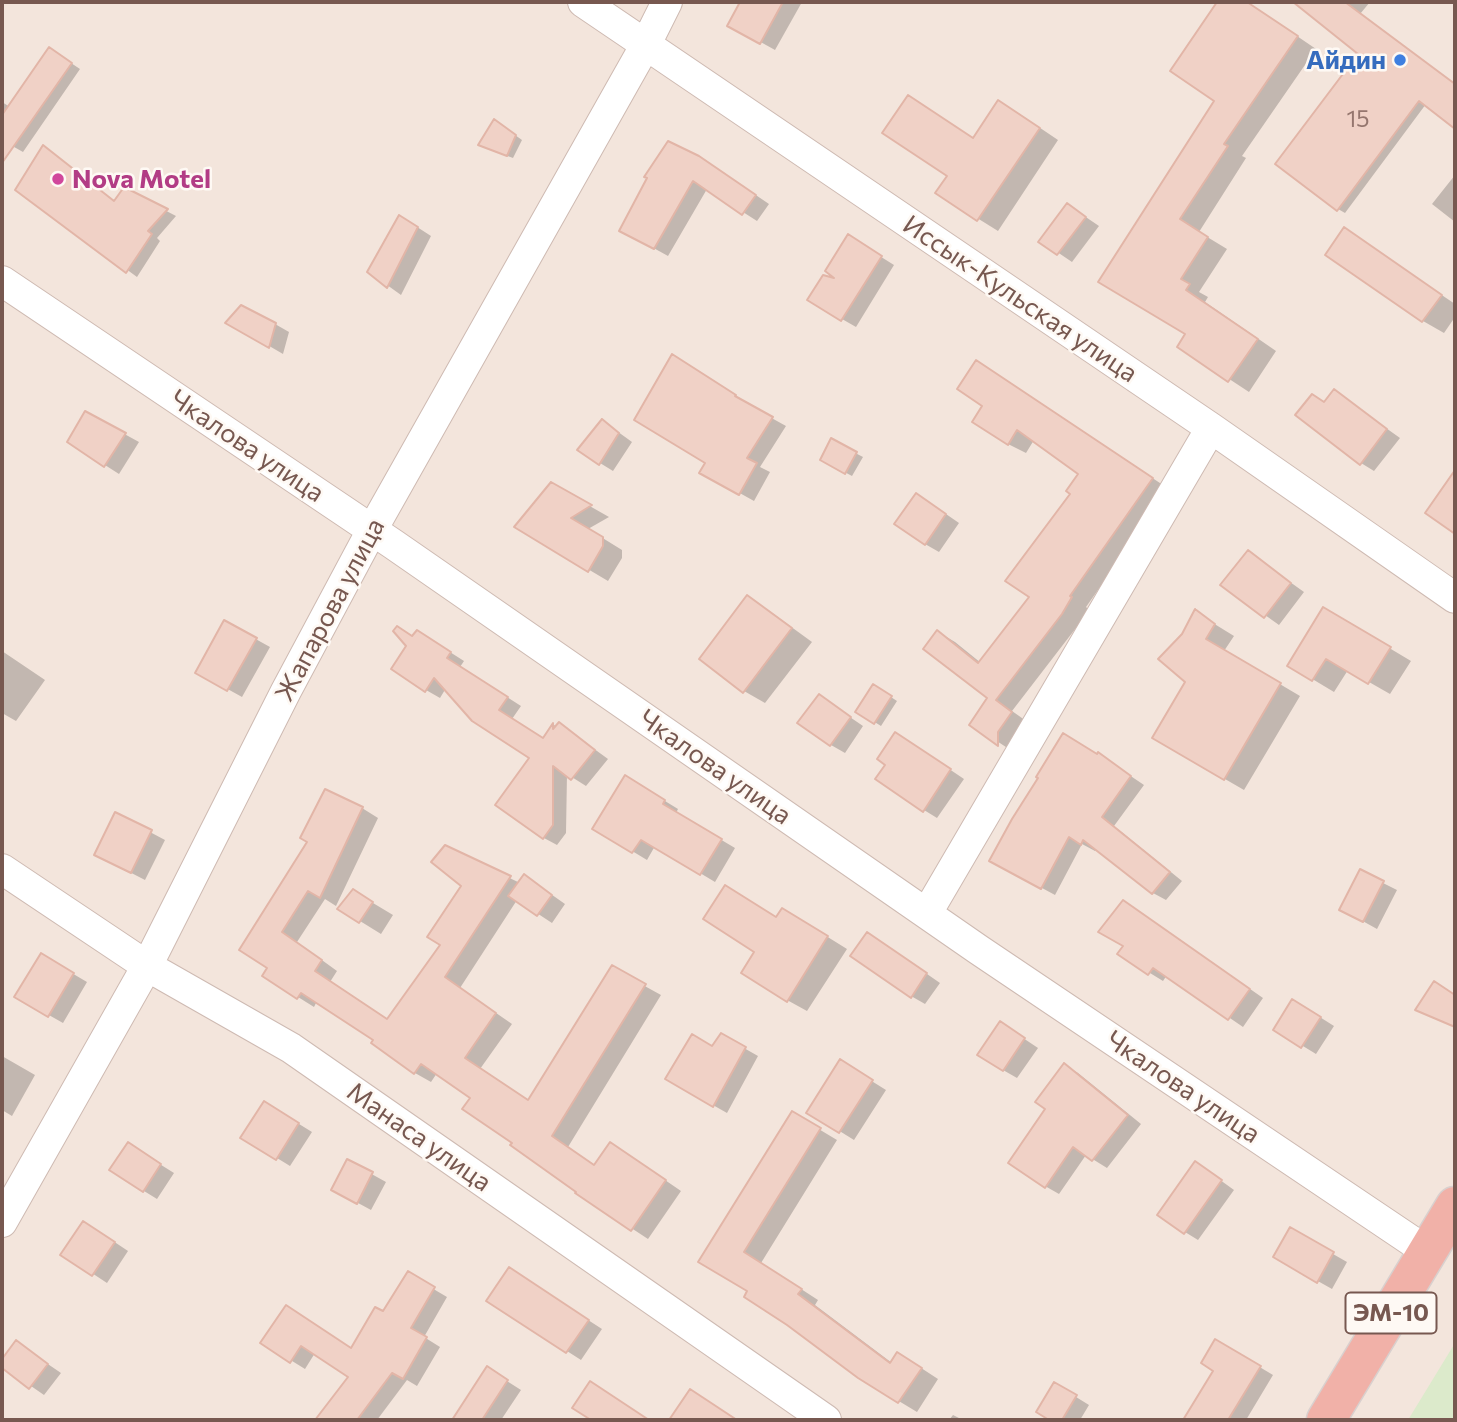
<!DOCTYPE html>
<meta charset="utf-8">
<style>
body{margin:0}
#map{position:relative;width:1457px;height:1422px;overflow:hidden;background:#fcf4ed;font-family:Commissioner,sans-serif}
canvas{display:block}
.frame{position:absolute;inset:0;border:4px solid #775850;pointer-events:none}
</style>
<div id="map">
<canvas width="1457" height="1422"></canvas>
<div class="frame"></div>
</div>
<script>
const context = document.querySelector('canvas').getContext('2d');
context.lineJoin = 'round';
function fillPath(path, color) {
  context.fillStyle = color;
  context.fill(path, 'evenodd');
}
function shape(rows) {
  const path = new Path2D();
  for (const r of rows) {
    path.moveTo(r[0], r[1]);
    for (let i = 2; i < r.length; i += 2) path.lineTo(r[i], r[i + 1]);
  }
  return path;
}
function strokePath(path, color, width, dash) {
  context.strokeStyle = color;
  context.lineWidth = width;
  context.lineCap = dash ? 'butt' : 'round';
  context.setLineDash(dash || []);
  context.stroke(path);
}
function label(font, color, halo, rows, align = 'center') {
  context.font = font + ' Commissioner,sans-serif';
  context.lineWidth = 5;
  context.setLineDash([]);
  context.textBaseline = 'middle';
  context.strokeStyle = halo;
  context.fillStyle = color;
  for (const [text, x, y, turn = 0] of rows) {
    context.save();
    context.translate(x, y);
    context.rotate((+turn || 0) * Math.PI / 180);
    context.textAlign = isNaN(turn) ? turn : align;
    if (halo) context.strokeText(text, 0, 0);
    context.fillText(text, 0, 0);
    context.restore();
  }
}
fillPath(shape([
 [2,2,1455,2,1455,1420,2,1420]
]), '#f3e5dc');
fillPath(shape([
 [1455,1343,1455,1420,1408,1420]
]), '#dceacb');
fillPath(shape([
 [742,2,802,2,775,50,730,25],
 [1219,2,1247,2,1316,49,1242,156,1246,158,1199,232,1227,249,1199,292,1208,297,1205,302,1276,351,1249,392,1179,346,1188,333,1100,282,1216,100,1172,70],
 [1306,2,1370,2,1360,14,1455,85,1455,127,1426,104,1345,213,1338,209,1361,54,1302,7],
 [59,55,80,69,23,152,7,143,2,147,2,102,10,107],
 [1018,113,1058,140,998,231,937,193,974,139],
 [501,125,522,140,513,158,486,148],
 [713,166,769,204,757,221,707,189,668,256,621,230],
 [1455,175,1455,222,1432,204],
 [17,189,115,202,124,189,176,216,157,238,160,241,137,277],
 [1068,205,1099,226,1072,262,1041,241],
 [414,225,431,236,401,295,369,272],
 [1344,229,1455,304,1455,317,1444,333,1423,321],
 [862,245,894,265,856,327,842,319,842,282],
 [228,322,275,324,289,332,283,354],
 [977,362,1169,489,1086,607,1088,609,1079,624,1012,711,1029,723,1015,753,971,724,989,698,938,632,955,642,981,663,1032,596,1080,474,1034,440,1026,453,1008,444,985,405],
 [686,364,748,405,786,426,760,467,770,472,754,501,702,472,707,462],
 [1334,391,1400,438,1374,471,1361,463,1325,403],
 [86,413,139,442,119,474,69,442],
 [603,421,632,442,613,471,600,463],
 [832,441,863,457,852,476,822,460],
 [551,484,609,517,588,529,622,550,622,558,608,581,517,527],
 [930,503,959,523,939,552,925,544],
 [1248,552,1304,592,1279,625,1223,585],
 [747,597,768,610,812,642,765,703,744,691],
 [1324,609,1411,661,1390,694,1348,670,1334,692,1289,665],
 [1195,612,1234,636,1224,651,1300,696,1244,790,1154,738,1187,682,1183,635],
 [225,622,270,647,242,697,197,672],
 [413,638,431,640,464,661,460,667,521,706,512,719,544,739,554,725,557,727,560,724,608,759,586,786,567,774,566,833,557,845,544,838,531,757,446,688,440,698,426,690],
 [2,651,45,680,16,721,2,713],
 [874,686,897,701,881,726,857,711],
 [819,696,863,726,845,753,831,745],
 [909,742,964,779,937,818,924,810],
 [1098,754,1144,785,1114,826,1182,881,1166,900,1153,893,1096,848,1095,851,1082,844,1055,895,1005,868],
 [626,777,678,809,676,813,735,848,715,882,655,846,647,860,594,828],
 [362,808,378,818,336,906,325,899,297,942,337,971,330,982,387,1020,442,945,463,885,445,847,520,883,538,885,565,904,552,923,517,900,460,988,512,1024,480,1069,529,1101,612,968,661,995,568,1147,596,1166,627,1154,681,1191,648,1239,578,1193,514,1143,472,1097,437,1073,431,1082,415,1073,375,1039,317,1001,314,1007,298,997,269,968,241,950],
 [116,814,165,840,145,880,110,862],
 [1383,883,1397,890,1377,929,1341,909],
 [353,891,393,915,381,934,339,908],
 [1137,910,1263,998,1243,1027,1167,975,1163,981,1119,954,1125,945],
 [777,919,802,921,847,949,807,1011,787,1000],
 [881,942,940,983,925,1004,911,996],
 [41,955,87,982,63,1023,17,997],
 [1307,1009,1334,1026,1316,1054,1275,1029],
 [1014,1032,1038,1048,1017,1078,1003,1070],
 [721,1035,758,1056,727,1113,667,1079,713,1049],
 [2,1056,35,1075,12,1116,2,1110],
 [1064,1065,1078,1073,1141,1124,1107,1168,1086,1155,1059,1194,1045,1186,1047,1109],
 [854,1070,886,1090,854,1140,809,1112],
 [278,1111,312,1132,290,1166,277,1158],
 [792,1113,837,1140,761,1263,818,1300,815,1305,892,1363,915,1364,938,1379,917,1412,859,1377,750,1291,701,1261],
 [142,1153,174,1173,157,1199,144,1191],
 [348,1161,386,1182,371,1210,347,1197],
 [1209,1172,1234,1190,1198,1240,1185,1232],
 [1291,1230,1347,1262,1332,1289,1275,1257],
 [98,1231,128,1251,107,1283,63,1254],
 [408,1274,447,1297,424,1337,440,1347,417,1386,407,1380,377,1420,317,1420,350,1376,315,1353,305,1369,263,1343,352,1349,384,1314],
 [523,1278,602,1329,581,1360,489,1301],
 [1216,1341,1273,1375,1246,1420,1185,1420,1216,1370],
 [17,1343,61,1373,44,1395,2,1366,2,1362],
 [488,1369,521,1390,501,1420,454,1420],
 [1055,1384,1089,1405,1080,1420,1052,1420,1038,1412],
 [953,1415,959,1418,962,1420,949,1420]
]), '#0003');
const building = shape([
 [740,2,783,2,760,44,727,26,740,2],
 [1217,2,1247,2,1298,36,1224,144,1228,146,1180,219,1208,237,1181,279,1190,284,1186,290,1258,339,1228,382,1177,347,1185,334,1098,282,1214,101,1170,71,1217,2],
 [1293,2,1345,2,1455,84,1455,129,1419,101,1337,211,1275,164,1358,54,1293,2],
 [49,47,72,63,2,163,2,115,49,47],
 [908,95,973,138,998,100,1040,128,977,221,935,193,947,176,882,133,908,95],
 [494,119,516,135,507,156,478,145,494,119],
 [668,141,699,156,756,195,742,215,693,181,654,249,619,231,647,178,644,177,668,141],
 [43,145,114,201,124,187,168,209,148,231,152,234,126,273,15,190,43,145],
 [1067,203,1086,217,1057,255,1038,242,1067,203],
 [399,215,418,227,387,288,367,272,399,215],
 [1344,227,1442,295,1422,322,1325,255,1344,227],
 [848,234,882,256,841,321,807,300,823,275,834,278,825,271,848,234],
 [241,305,276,323,269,348,225,323,241,305],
 [672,354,736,395,735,396,773,417,747,458,757,463,739,495,699,473,705,463,634,420,672,354],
 [976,360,1153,478,1070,596,1072,597,1062,614,996,700,1012,712,998,732,998,746,969,725,987,698,923,649,937,630,978,663,1029,597,1005,581,1070,494,1066,491,1078,474,1017,430,1008,445,972,422,982,406,957,389,976,360],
 [1334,389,1387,429,1360,465,1295,415,1312,394,1324,402,1334,389],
 [85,411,126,433,104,467,67,442,85,411],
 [602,419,619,433,599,465,577,450,602,419],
 [831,438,857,452,845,474,820,460,831,438],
 [1455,470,1455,534,1425,513,1455,470],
 [551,482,592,505,571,518,603,537,603,546,588,572,514,527,551,482],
 [916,493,946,514,925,545,894,524,916,493],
 [1248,550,1291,583,1264,618,1220,585,1248,550],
 [747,595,792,628,743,693,699,659,747,595],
 [1323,607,1391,647,1368,684,1326,659,1312,681,1287,666,1323,607],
 [1195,609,1215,624,1206,639,1281,683,1224,780,1152,738,1185,682,1158,659,1182,634,1195,609],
 [224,620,257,638,227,691,195,673,224,620],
 [397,626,412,636,417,630,451,652,447,658,508,697,499,710,543,738,553,723,553,729,559,722,595,750,571,780,553,766,553,825,543,839,495,805,529,758,472,721,434,678,425,692,391,669,406,646,393,631,397,626],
 [873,684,892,696,874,724,855,712,873,684],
 [819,694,851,717,830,746,797,723,819,694],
 [895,732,951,769,923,812,875,779,885,765,877,759,895,732],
 [1063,733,1097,754,1098,752,1131,776,1102,817,1170,872,1152,894,1083,840,1081,845,1069,837,1041,889,989,861,1012,819,1038,778,1036,777,1063,733],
 [625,775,665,800,663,804,722,839,700,875,641,840,632,853,592,829,625,775],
 [325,789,363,807,320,898,308,891,282,932,322,960,315,971,387,1019,440,945,427,937,461,886,431,862,445,845,511,876,445,977,496,1013,465,1058,528,1100,612,965,646,984,552,1136,594,1165,610,1142,666,1180,631,1231,575,1193,576,1192,510,1145,512,1143,462,1109,470,1098,421,1064,414,1074,371,1043,373,1040,301,993,297,999,262,976,267,968,239,950,307,842,300,838,325,789],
 [115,812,152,830,131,873,94,855,115,812],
 [1360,869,1384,881,1363,922,1339,910,1360,869],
 [524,874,552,895,537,916,508,896,524,874],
 [725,885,776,917,782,908,828,936,787,1002,741,973,754,952,703,919,725,885],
 [353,889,373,902,359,923,337,909,353,889],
 [1123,900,1250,989,1228,1020,1153,968,1148,975,1117,954,1123,946,1098,932,1123,900],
 [867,932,927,973,911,998,850,956,867,932],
 [41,953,74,973,48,1017,14,997,41,953],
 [1434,981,1455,995,1455,1027,1415,1010,1434,981],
 [1292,999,1321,1017,1301,1048,1273,1030,1292,999],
 [1000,1021,1025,1038,1003,1071,977,1055,1000,1021],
 [721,1033,746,1047,713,1107,665,1079,692,1034,712,1046,721,1033],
 [840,1059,873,1080,839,1133,806,1113,840,1059],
 [1064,1063,1128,1115,1092,1161,1073,1147,1045,1188,1008,1163,1045,1109,1035,1102,1064,1063],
 [264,1101,299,1123,276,1160,240,1138,264,1101],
 [792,1111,821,1128,744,1252,802,1289,798,1294,890,1363,897,1352,922,1368,898,1403,858,1378,787,1325,744,1297,747,1291,698,1262,792,1111],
 [128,1142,161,1164,143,1192,109,1170,128,1142],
 [347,1159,373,1172,357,1204,331,1190,347,1159],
 [1195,1161,1222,1180,1184,1234,1157,1215,1195,1161],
 [83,1221,115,1242,92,1276,60,1255,83,1221],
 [1290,1227,1334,1252,1317,1283,1273,1257,1290,1227],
 [509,1267,589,1320,566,1353,486,1301,509,1267],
 [408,1271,435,1287,411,1328,427,1337,403,1379,392,1373,357,1420,315,1420,348,1377,301,1346,290,1363,260,1343,286,1305,351,1348,375,1307,383,1311,408,1271],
 [1215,1339,1261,1366,1228,1420,1183,1420,1213,1371,1201,1363,1215,1339],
 [16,1340,48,1364,29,1389,2,1368,2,1359,16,1340],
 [487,1366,508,1380,482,1420,452,1420,487,1366],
 [590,1381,649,1420,591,1420,572,1408,590,1381],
 [1054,1382,1077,1395,1062,1420,1049,1420,1036,1412,1054,1382],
 [690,1389,737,1420,669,1420,690,1389]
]);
fillPath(building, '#f0d1c6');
strokePath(building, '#e2b5a7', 2);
const street = shape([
 [583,2,1211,428,1455,598],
 [2,281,393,544,979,950,1428,1252],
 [2,869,147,966,291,1048,826,1420],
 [927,913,1211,428],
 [2,1222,147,966,286,691,372,530,645,46,667,2]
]);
const highway = shape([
 [1326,1420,1455,1206]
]);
strokePath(street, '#cebab2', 32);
strokePath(highway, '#d9d0ce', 41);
strokePath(street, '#fff', 30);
strokePath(highway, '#f1b1a8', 38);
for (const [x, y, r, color] of [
 [1400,60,7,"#3f7fe0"],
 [58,179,7,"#d1479c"]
]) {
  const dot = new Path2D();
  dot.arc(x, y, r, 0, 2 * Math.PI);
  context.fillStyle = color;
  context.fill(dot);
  strokePath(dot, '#fef9f4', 2.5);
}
label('23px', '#95766e', null, [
 ["15",1358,119]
]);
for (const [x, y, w] of [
 [1391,1313,91]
]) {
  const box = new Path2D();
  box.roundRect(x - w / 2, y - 20.5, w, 41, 5);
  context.fillStyle = '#fef9f4';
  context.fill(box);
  strokePath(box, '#775850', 2);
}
label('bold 24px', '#775850', null, [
 ["ЭМ-10",1391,1313]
]);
label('bold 26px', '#366cbe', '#fef9f4', [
 ["Айдин",1386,60]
], 'right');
label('bold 26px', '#b23c85', '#fef9f4', [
 ["Nova Motel",72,179]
], 'left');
label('26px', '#775850', '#fef9f4', [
 ["Иссык-Кульская улица",1020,299,34],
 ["Чкалова улица",247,446,34],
 ["Жапарова улица",330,610,-62],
 ["Чкалова улица",715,767,35],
 ["Чкалова улица",1183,1087,34],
 ["Манаса улица",419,1137,35]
]);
</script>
